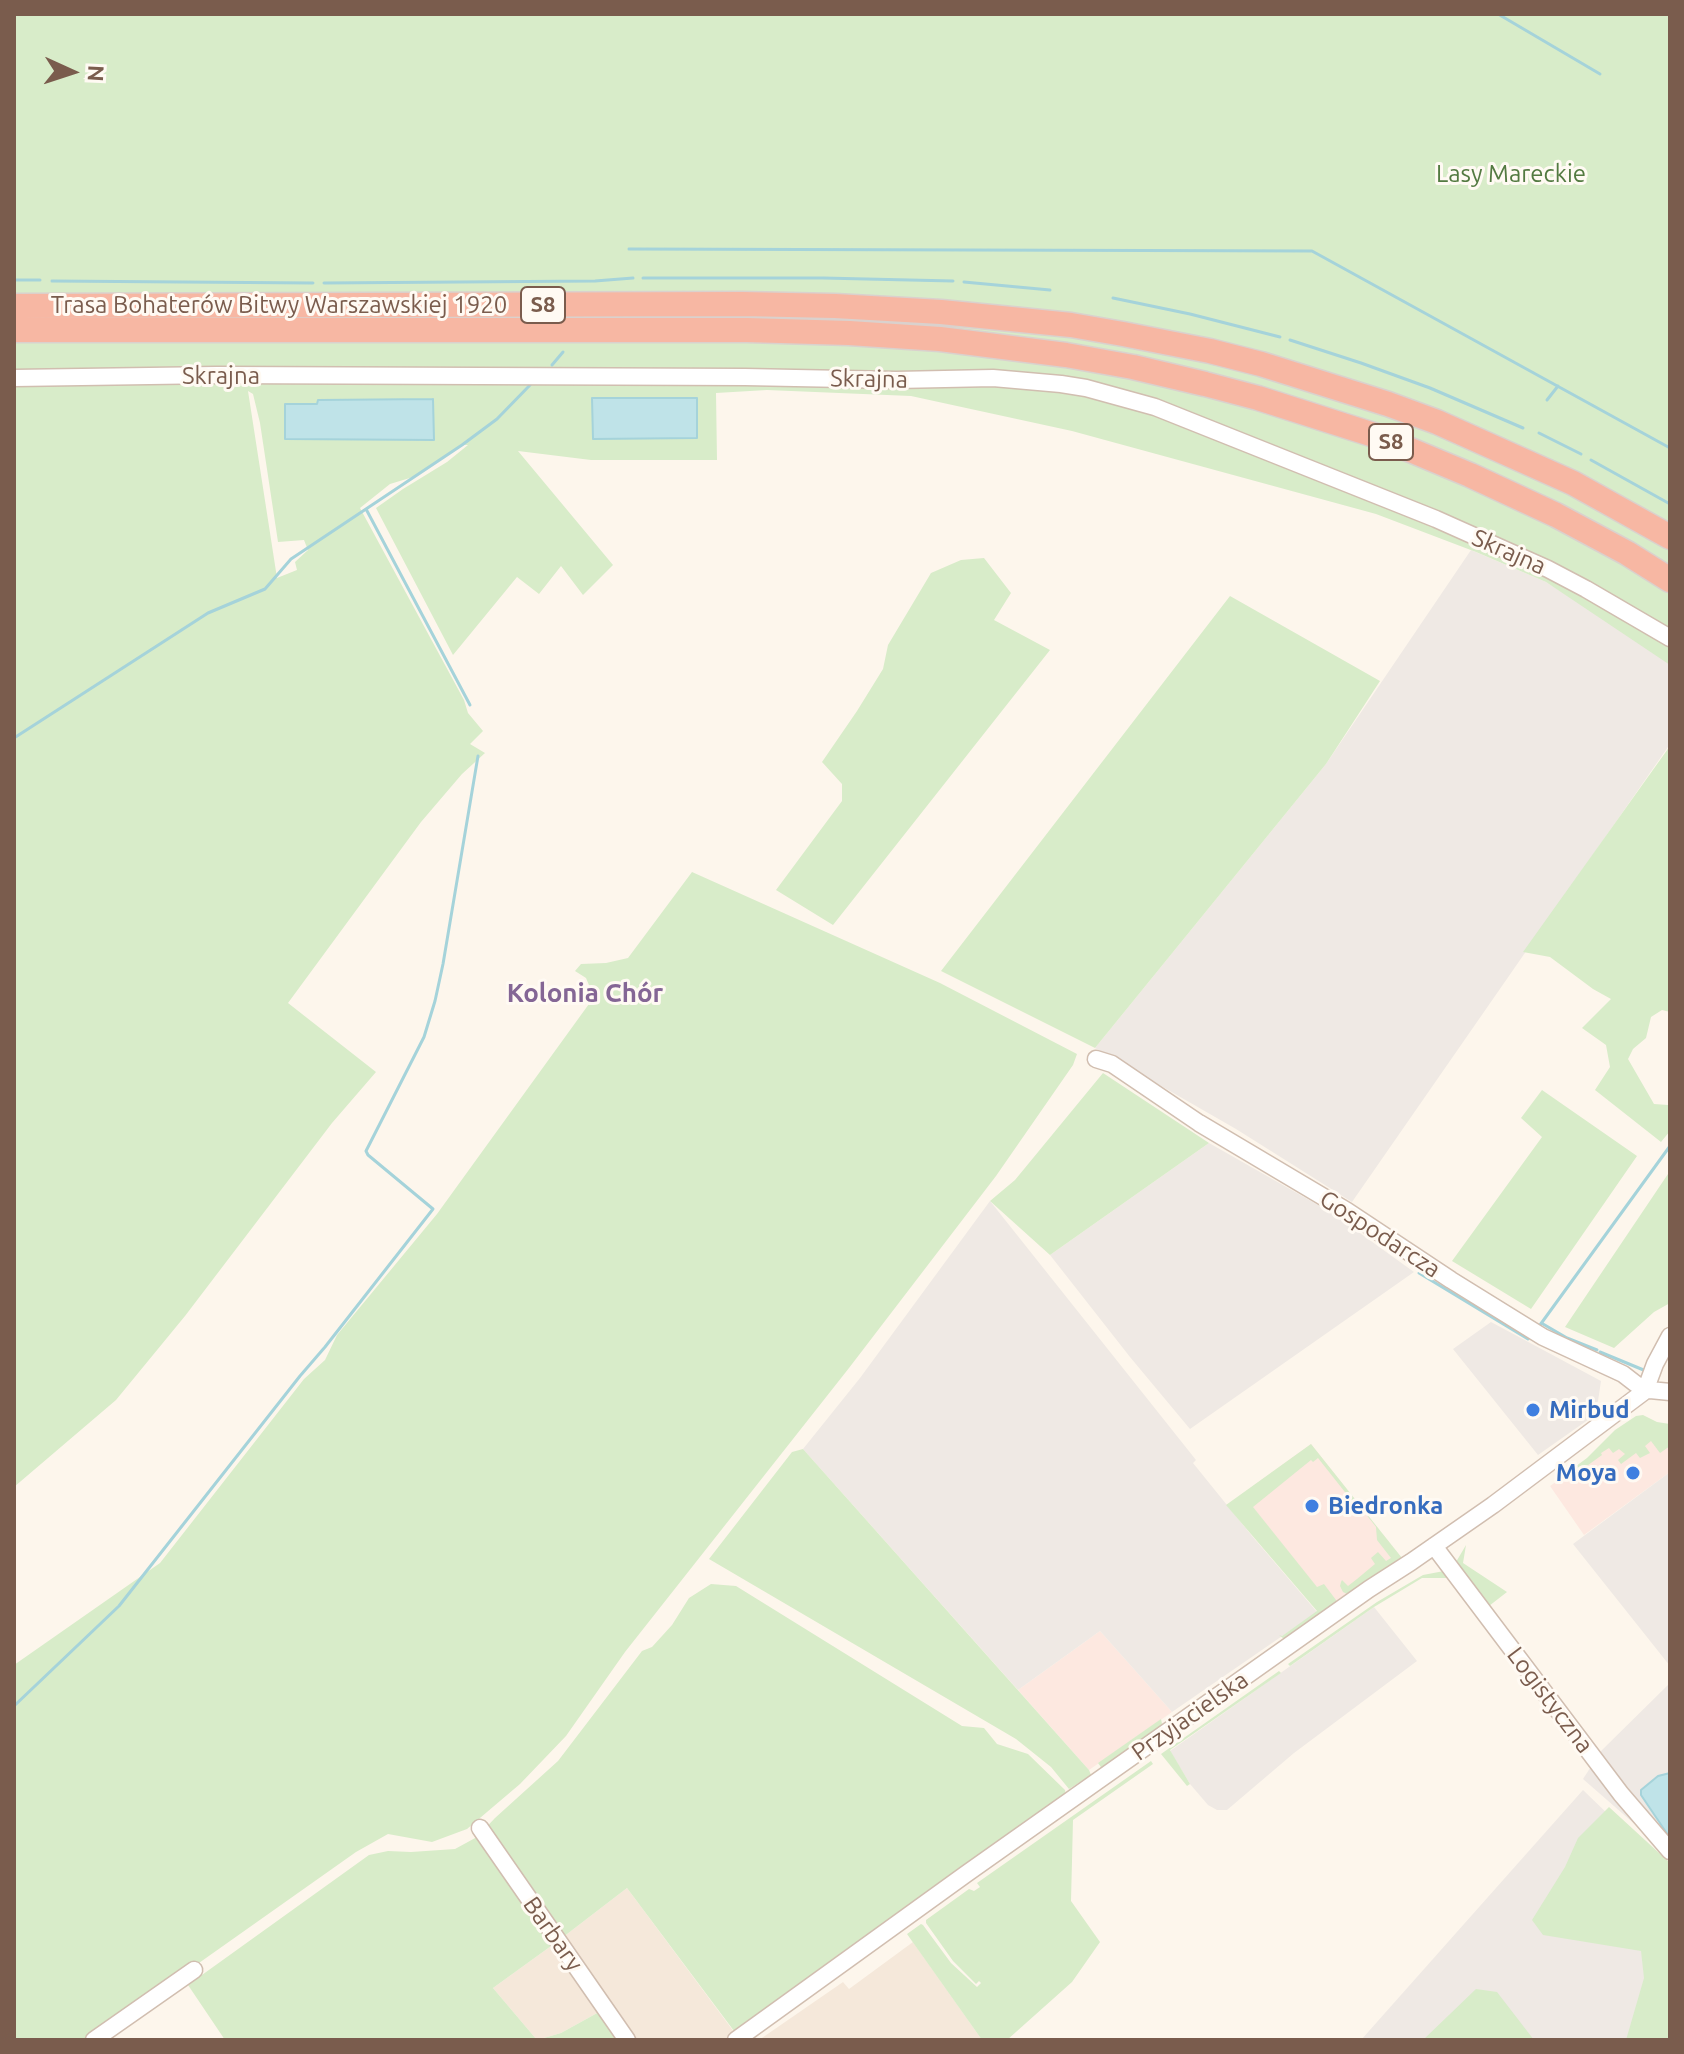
<!DOCTYPE html>
<meta charset="utf-8">
<style>
body{margin:0}
#map{position:relative;width:1684px;height:2054px;overflow:hidden;background:#fdf6ec;font-family:Ubuntu,sans-serif}
canvas{display:block}
.frame{position:absolute;inset:0;border:16px solid #7a5c4d;pointer-events:none}
.north{position:absolute;left:32px;top:32px;width:80px;height:80px;-webkit-text-stroke:6px #fffaf3;paint-order:stroke;rotate:93deg;font-size:22px;font-weight:700;line-height:32px;text-align:center;color:#7a5c4d}
.north::after{content:'';display:block;margin:auto;width:28px;height:36px;background:#7a5c4d;clip-path:polygon(50% 0,100% 100%,50% 72%,0 100%)}
</style>
<div id="map">
<canvas width="1684" height="2054"></canvas>
<div class="frame"></div>
<div class="north">N</div>
</div>
<script>
const context = document.querySelector('canvas').getContext('2d');
context.lineJoin = 'round';
function fillPath(path, color) {
  context.fillStyle = color;
  context.fill(path, 'evenodd');
}
function shape(rows) {
  const path = new Path2D();
  for (const r of rows) {
    path.moveTo(r[0], r[1]);
    for (let i = 2; i < r.length; i += 2) path.lineTo(r[i], r[i + 1]);
  }
  return path;
}
function strokePath(path, color, width, dash) {
  context.strokeStyle = color;
  context.lineWidth = width;
  context.lineCap = dash ? 'butt' : 'round';
  context.setLineDash(dash || []);
  context.stroke(path);
}
function label(font, color, halo, rows, align = 'center') {
  context.font = font + ' Ubuntu,sans-serif';
  context.lineWidth = 6;
  context.setLineDash([]);
  context.textBaseline = 'middle';
  context.strokeStyle = halo;
  context.fillStyle = color;
  for (const [text, x, y, turn = 0] of rows) {
    context.save();
    context.translate(x, y);
    context.rotate((+turn || 0) * Math.PI / 180);
    context.textAlign = isNaN(turn) ? turn : align;
    if (halo) context.strokeText(text, 0, 0);
    context.fillText(text, 0, 0);
    context.restore();
  }
}
fillPath(shape([
 [627,1888,740,2040,620,2040,599,2012,561,2033,537,2040,493,1988,558,1941],
 [913,1942,982,2040,759,2040,843,1982,849,1989]
]), '#f5e8da');
fillPath(shape([
 [1670,1429,1670,1472,1584,1535,1550,1486,1601,1450,1633,1432],
 [1311,1444,1400,1556,1330,1605,1242,1494],
 [1100,1631,1172,1712,1089,1770,1018,1690]
]), '#fde8e0');
fillPath(shape([
 [1471,550,1546,582,1670,659,1670,744,1352,1202,1236,1129,1095,1048,1326,764],
 [1209,1143,1332,1213,1414,1272,1190,1429,1130,1357,1050,1255],
 [990,1201,1196,1460,1193,1463,1252,1536,1317,1612,1172,1712,1100,1631,1018,1690,803,1449,860,1378],
 [1491,1322,1601,1381,1598,1401,1592,1417,1538,1455,1453,1349],
 [1670,1472,1670,1666,1573,1544],
 [1374,1607,1417,1661,1294,1753,1227,1810,1217,1810,1208,1805,1190,1784,1170,1751],
 [1670,1683,1670,1855,1583,1779,1601,1751],
 [1583,1790,1670,1874,1670,2040,1361,2040]
]), '#efe9e4');
fillPath(shape([
 [14,14,1670,14,1670,665,1546,582,1476,552,1376,514,1072,431,911,396,767,390,716,393,717,460,591,460,518,451,613,565,583,595,561,566,539,594,517,577,453,655,376,508,403,489,447,462,468,445,462,445,413,477,390,484,360,508,464,700,468,713,483,731,470,744,485,753,462,774,421,822,288,1003,376,1072,332,1123,185,1316,116,1400,14,1487],
 [248,391,253,394,260,423,278,542,304,540,308,550,295,562,297,570,277,578],
 [984,558,1011,593,994,620,1050,650,833,925,776,890,842,801,842,784,822,762,857,711,883,669,888,645,931,573,961,560],
 [1230,596,1380,681,1326,764,1095,1048,941,971],
 [1670,746,1670,1012,1662,1010,1651,1017,1646,1038,1633,1049,1628,1059,1654,1104,1668,1105,1670,1104,1670,1131,1661,1142,1595,1090,1610,1067,1606,1045,1582,1028,1611,999,1593,989,1550,957,1523,952],
 [692,872,940,983,1077,1054,1073,1065,996,1176,849,1368,625,1652,566,1736,520,1784,467,1829,432,1842,388,1834,356,1852,90,2040,14,2040,14,1665,160,1563,304,1379,325,1360,337,1335,437,1214,594,997,586,978,575,971,581,964,606,963,628,958],
 [1103,1073,1209,1143,1050,1255,990,1201,1015,1180],
 [1542,1090,1637,1156,1531,1309,1452,1261,1542,1137,1521,1118],
 [1670,1171,1670,1303,1654,1312,1614,1348,1565,1327],
 [1643,1415,1657,1422,1670,1424,1670,1446,1660,1453,1651,1441,1645,1446,1650,1453,1640,1458,1636,1453,1621,1464,1618,1460,1625,1454,1619,1449,1613,1453,1609,1448,1601,1453,1602,1455,1577,1473,1573,1479,1567,1479,1564,1475,1587,1458,1615,1430,1636,1416],
 [1311,1444,1402,1558,1352,1594,1347,1594,1343,1592,1340,1586,1341,1582,1342,1580,1348,1586,1357,1579,1375,1564,1371,1558,1378,1552,1386,1561,1391,1558,1377,1540,1376,1527,1358,1504,1356,1506,1318,1458,1313,1462,1311,1460,1253,1507,1317,1587,1324,1584,1336,1600,1336,1603,1288,1638,1284,1639,1279,1635,1282,1636,1317,1611,1226,1505],
 [803,1449,1089,1770,1091,1775,1069,1789,1051,1767,1016,1739,709,1559,792,1452],
 [1497,1522,1466,1545,1463,1563,1507,1592,1489,1606,1456,1562,1466,1545],
 [1444,1571,1449,1578,1422,1578,1374,1607,1290,1666,1288,1664,1377,1602,1423,1575],
 [711,1584,736,1586,962,1726,984,1728,997,1744,1028,1754,1065,1790,1066,1796,734,2031,627,1888,558,1941,493,1988,537,2040,561,2033,599,2012,620,2040,225,2040,188,1985,369,1855,388,1851,411,1852,455,1849,477,1837,495,1818,558,1761,642,1651,652,1647,672,1625,689,1598],
 [1279,1671,1281,1673,1170,1750,1190,1784,1187,1786,1161,1754],
 [1161,1719,1162,1724,1161,1728,1103,1770,1098,1763],
 [1151,1761,1153,1764,1073,1820,1071,1901,1100,1942,1072,1982,1007,2040,982,2040,907,1934,921,1924,923,1925,951,1963,977,1987,981,1983,979,1981,976,1984,953,1961,926,1923,926,1920,969,1889,974,1891,980,1887,977,1883],
 [1609,1807,1670,1863,1670,2040,1626,2040,1644,1978,1641,1951,1543,1935,1532,1920,1565,1867,1578,1838],
 [1476,1989,1497,1992,1534,2040,1423,2040]
]), '#d8ecc9');
const water = shape([
 [592,398,697,398,697,438,593,439,592,398],
 [433,399,434,440,285,439,285,404,317,404,318,400,433,399],
 [1670,1773,1670,1838,1641,1795,1641,1790,1658,1776,1670,1773]
]);
fillPath(water, '#bfe3e8');
strokePath(water, '#a5d3da', 2);
strokePath(shape([
 [1498,14,1600,74],
 [629,249,1312,251,1670,448],
 [643,278,823,278,953,281],
 [14,280,40,280],
 [52,281,313,283],
 [964,282,1050,290],
 [324,283,595,281,633,278],
 [1113,298,1190,314,1280,337],
 [1290,340,1361,363,1430,388,1523,428],
 [552,365,563,352],
 [1547,400,1558,386],
 [1539,433,1581,454],
 [1591,460,1670,504],
 [470,705,366,509,462,445,497,419,532,383],
 [14,738,208,613,265,589,291,559,366,509],
 [1419,1273,1528,1339],
 [1543,1324,1567,1338,1597,1350],
 [1540,1325,1670,1146],
 [1600,1352,1646,1371],
 [14,1706,119,1606,300,1376,325,1347,433,1209,368,1155,366,1151,424,1037,435,1001,443,964,478,756]
]), '#a5d3da', 3);
const minor = shape([
 [14,378,217,375,745,377,896,380,993,378,1061,384,1086,388,1155,407,1436,519,1548,569,1586,589,1670,638],
 [1096,1059,1112,1064,1199,1123,1347,1211,1451,1280,1543,1337,1623,1374,1645,1391,1650,1390,1670,1392],
 [1645,1391,1655,1364,1670,1336],
 [1434,1546,1621,1794,1670,1851],
 [480,1828,627,2040],
 [94,2040,194,1970],
 [736,2040,966,1874,1369,1589,1411,1562,1493,1505,1645,1391]
]);
const highway = shape([
 [14,306,742,304,835,306,941,312,1071,325,1123,334,1210,351,1261,364,1388,404,1437,422,1573,483,1670,537],
 [14,330,747,330,849,333,940,339,1066,355,1133,367,1205,384,1258,398,1377,436,1470,475,1556,515,1627,553,1670,580]
]);
strokePath(minor, '#d1beb0', 19);
strokePath(highway, '#dad1cd', 27);
strokePath(minor, '#fff', 16);
strokePath(highway, '#f7b7a3', 24);
for (const [x, y, r, color] of [
 [1533,1410,8,"#3f7fe0"],
 [1633,1473,8,"#3f7fe0"],
 [1312,1506,8,"#3f7fe0"]
]) {
  const dot = new Path2D();
  dot.arc(x, y, r, 0, 2 * Math.PI);
  context.fillStyle = color;
  context.fill(dot);
  strokePath(dot, '#fffaf3', 3);
}
for (const [x, y, w] of [
 [543,305,44],
 [1391,442,44]
]) {
  const box = new Path2D();
  box.roundRect(x - w / 2, y - 18, w, 36, 6);
  context.fillStyle = '#fffaf3';
  context.fill(box);
  strokePath(box, '#7a5c4d', 2);
}
label('bold 22px', '#7a5c4d', null, [
 ["S8",543,305],
 ["S8",1391,442]
]);
label('24px', '#537a41', '#fffaf3', [
 ["Lasy Mareckie",1511,174]
]);
label('24px', '#7a5c4d', '#fffaf3', [
 ["Trasa Bohaterów Bitwy Warszawskiej 1920",279,305],
 ["Skrajna",221,376],
 ["Skrajna",869,379,1],
 ["Skrajna",1509,552,24],
 ["Gospodarcza",1380,1234,33],
 ["Logistyczna",1550,1700,53],
 ["Przyjacielska",1190,1716,-35],
 ["Barbary",553,1934,55]
]);
label('bold 24px', '#366cbe', '#fffaf3', [
 ["Mirbud",1549,1410],
 ["Moya",1617,1473,"right"],
 ["Biedronka",1328,1506]
], 'left');
label('bold 26px', '#846695', '#fffaf3', [
 ["Kolonia Chór",585,993]
]);
</script>
